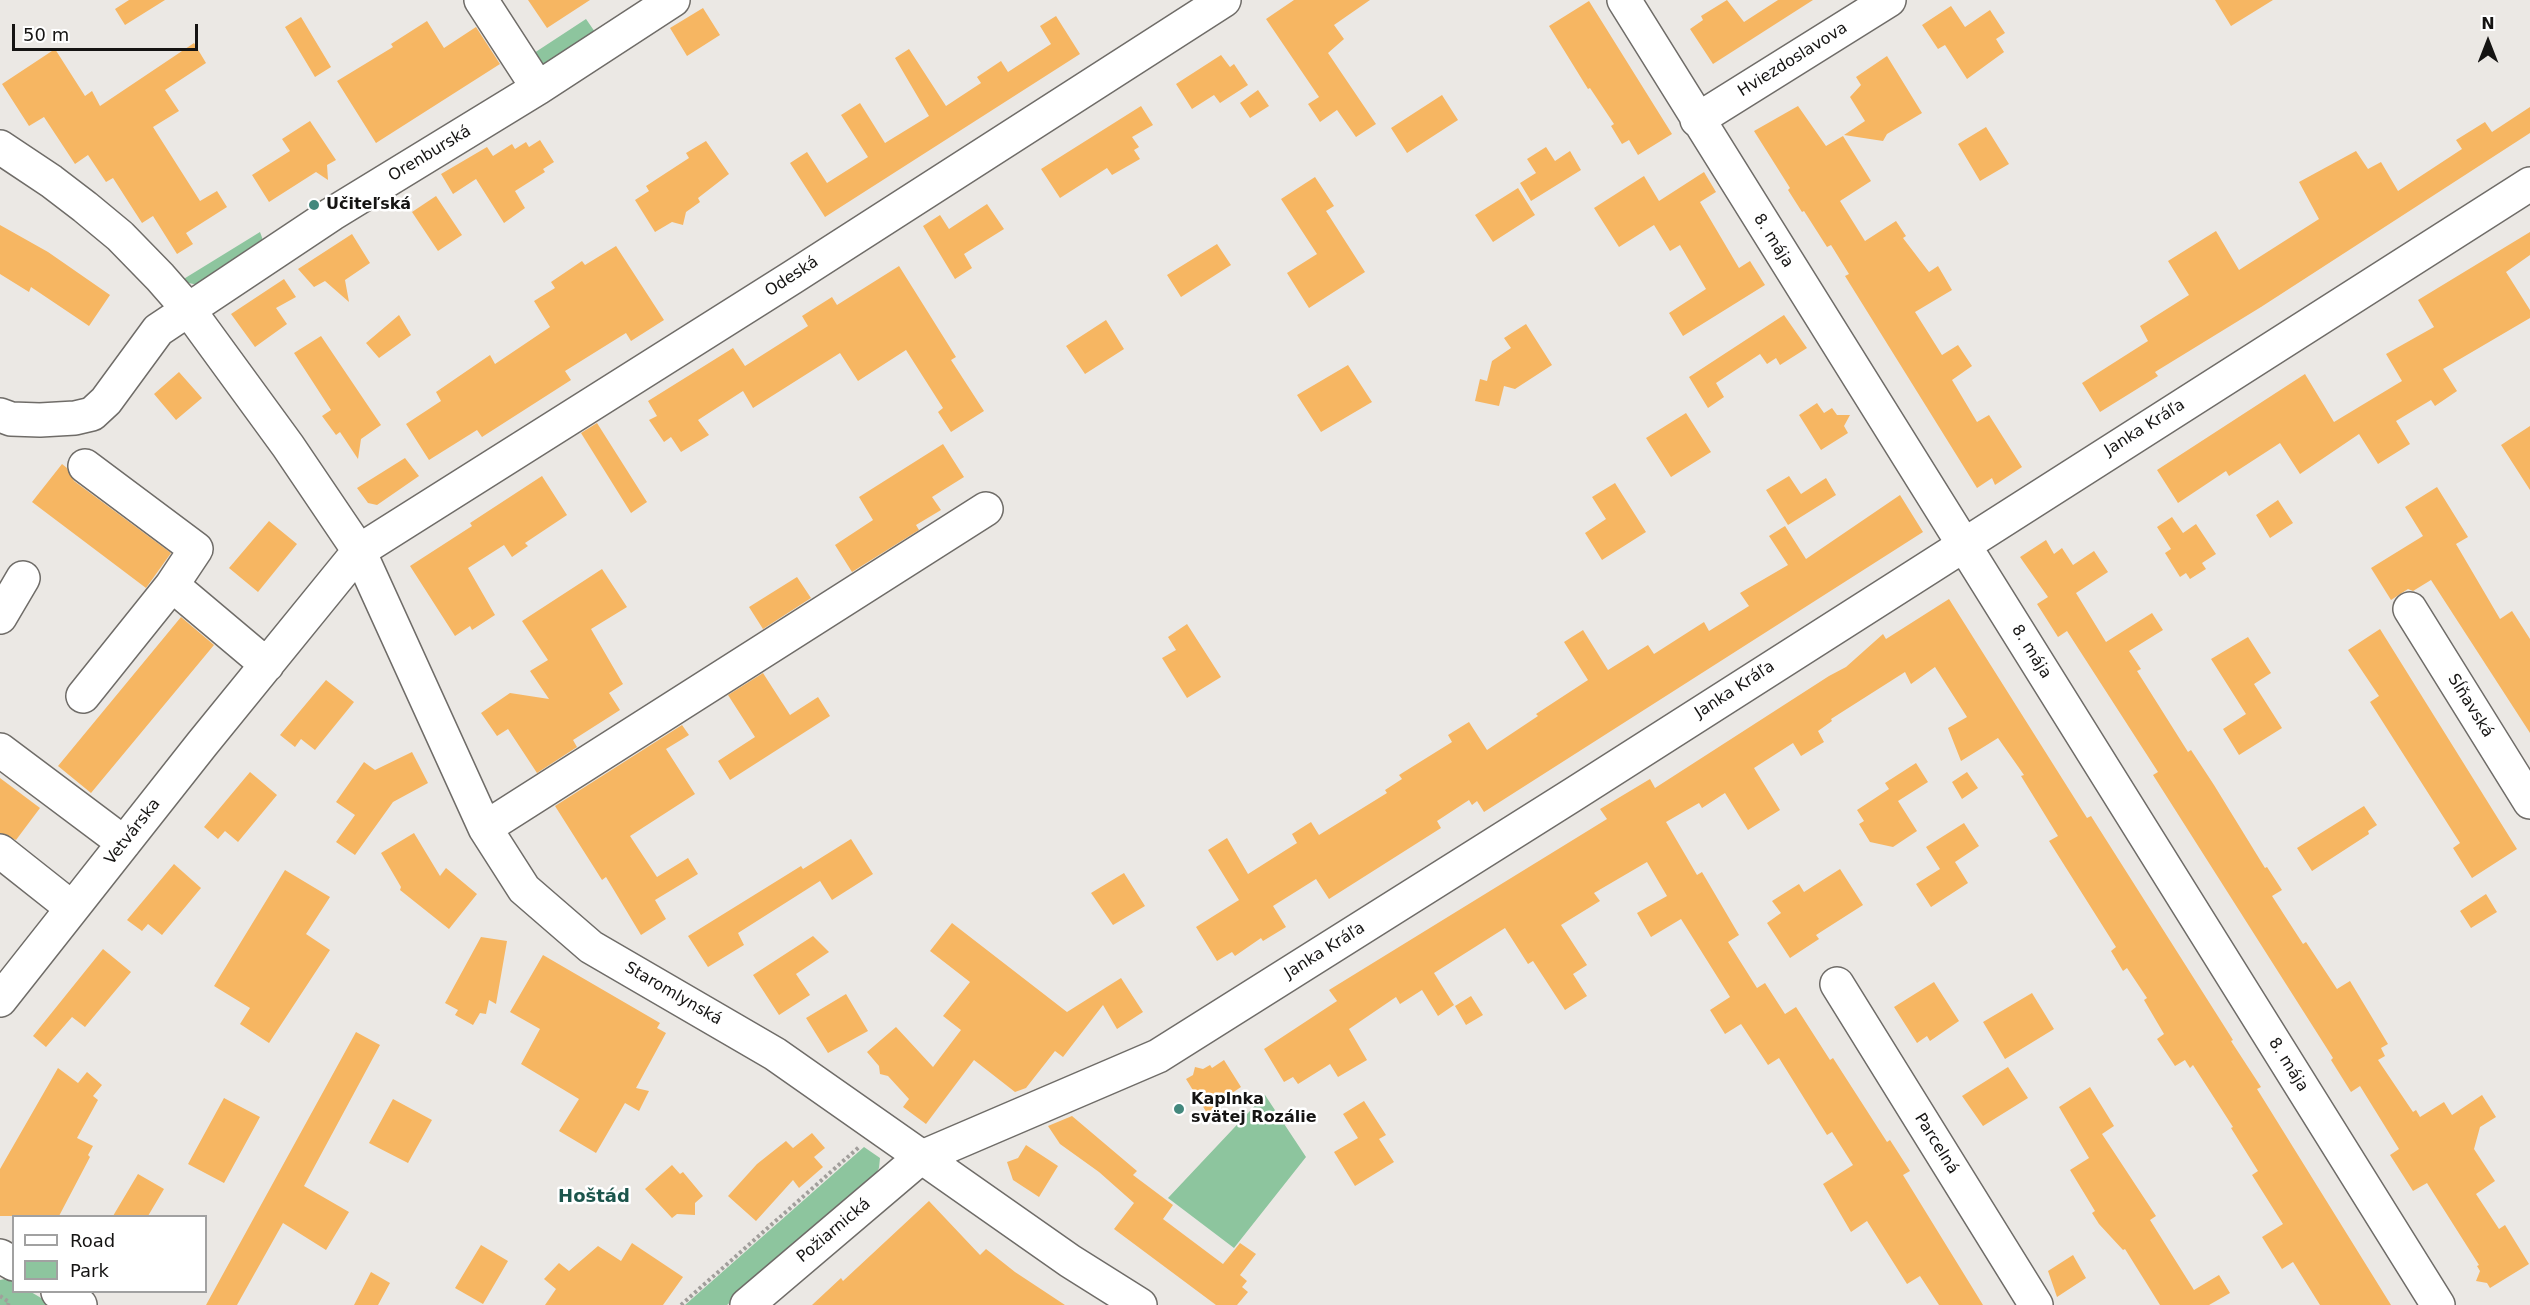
<!DOCTYPE html>
<meta charset="utf-8">
<style>
body{margin:0}
#map{position:relative;width:2530px;height:1305px;overflow:hidden;background:#ebe8e4;font-family:"DejaVu Sans",sans-serif}
canvas{display:block}
.legend{position:absolute;left:12px;top:1215px;width:195px;height:78px;box-sizing:border-box;background:#fff;border:2px solid #a1a1a1;margin:0;padding:8px 10px;list-style:none;font-size:18px;color:#151413}
.legend li{display:flex;align-items:center;gap:12px;height:30px}
.legend b{width:30px;border:2px solid #a1a1a1}
.north{position:absolute;left:2458px;top:12px;width:60px;height:60px;-webkit-text-stroke:4px #fff;paint-order:stroke;rotate:0deg;font-size:16px;font-weight:700;line-height:24px;text-align:center;color:#151413}
.north::after{content:'';display:block;margin:auto;width:21px;height:27px;background:#151413;clip-path:polygon(50% 0,100% 100%,50% 72%,0 100%)}
.scale{position:absolute;left:12px;top:24px;width:186px;height:27px;box-sizing:border-box;border:3px solid #151413;border-top:0;padding-left:8px;font-size:18px;line-height:21px;white-space:nowrap;color:#151413;-webkit-text-stroke:4px #fff;paint-order:stroke}
</style>
<div id="map">
<canvas width="2530" height="1305"></canvas>
<ul class="legend">
<li><b style="height:8px;background:#fff"></b>Road</li>
<li><b style="height:16px;background:#8dc59e"></b>Park</li>
</ul>
<div class="north">N</div>
<div class="scale">50 m</div>
</div>
<script>
const context = document.querySelector('canvas').getContext('2d');
context.lineJoin = 'round';
function fillPath(path, color) {
  context.fillStyle = color;
  context.fill(path, 'evenodd');
}
function shape(rows) {
  const path = new Path2D();
  for (const r of rows) {
    path.moveTo(r[0], r[1]);
    for (let i = 2; i < r.length; i += 2) path.lineTo(r[i], r[i + 1]);
  }
  return path;
}
function strokePath(path, color, width, dash) {
  context.strokeStyle = color;
  context.lineWidth = width;
  context.lineCap = dash ? 'butt' : 'round';
  context.setLineDash(dash || []);
  context.stroke(path);
}
function label(font, color, halo, rows, align = 'center') {
  context.font = font + ' "DejaVu Sans",sans-serif';
  context.lineWidth = 5;
  context.setLineDash([]);
  context.textBaseline = 'middle';
  context.strokeStyle = halo;
  context.fillStyle = color;
  for (const [text, x, y, turn = 0] of rows) {
    context.save();
    context.translate(x, y);
    context.rotate((+turn || 0) * Math.PI / 180);
    context.textAlign = isNaN(turn) ? turn : align;
    if (halo) context.strokeText(text, 0, 0);
    context.fillText(text, 0, 0);
    context.restore();
  }
}
fillPath(shape([
 [586,19,595,32,546,63,541,64,531,55],
 [260,232,264,243,198,285,184,282,182,280],
 [1265,1095,1306,1157,1234,1248,1168,1198],
 [864,1147,880,1158,879,1168,873,1179,727,1305,685,1305],
 [5,1279,13,1281,14,1292,31,1292,53,1305,0,1305,0,1280]
]), '#8dc59e');
fillPath(shape([
 [129,0,165,0,125,25,115,9],
 [528,0,590,0,547,28],
 [1294,0,1370,0,1334,25,1344,39,1328,53,1376,124,1356,137,1337,110,1320,122,1308,104,1319,97,1266,19],
 [1727,0,1744,22,1778,0,1813,0,1713,64,1690,29,1703,20,1701,16],
 [2215,0,2273,0,2231,26],
 [1589,1,1672,134,1638,155,1629,140,1622,144,1611,126,1614,124,1590,88,1588,89,1549,26],
 [1951,6,1965,27,1990,10,2005,33,1996,39,2004,52,1967,79,1945,45,1938,49,1922,25],
 [703,8,720,35,687,56,670,28],
 [1056,16,1080,54,825,217,790,163,807,152,827,183,868,157,841,115,860,103,885,143,929,116,895,58,909,49,946,106,981,83,977,77,1001,61,1008,72,1051,44,1040,26],
 [301,17,331,67,315,77,285,27],
 [427,21,444,48,476,27,500,64,376,143,337,81,393,47,391,44],
 [194,43,206,63,165,90,179,111,153,127,200,201,217,191,227,207,186,233,193,244,177,254,153,216,142,223,113,178,106,182,88,155,75,164,44,117,29,126,2,84,55,49,85,96,92,91,100,106],
 [1221,55,1230,67,1234,64,1248,85,1220,103,1214,95,1192,109,1176,84],
 [1887,56,1922,113,1887,134,1883,141,1844,135,1865,121,1850,97,1861,85,1856,77],
 [1258,90,1269,106,1250,118,1240,103],
 [1442,95,1458,120,1407,153,1391,128],
 [1141,106,1153,125,1132,137,1139,147,1134,150,1140,159,1112,175,1107,168,1060,198,1041,169],
 [1798,106,1826,146,1843,136,1871,181,1840,201,1865,241,1896,221,1906,236,1903,238,1929,272,1938,266,1952,290,1915,312,1942,355,1958,345,1972,366,1952,380,1977,422,1989,415,2022,467,1995,485,1992,478,1977,488,1845,276,1849,274,1831,245,1827,247,1804,211,1802,212,1788,190,1790,188,1754,131],
 [2530,107,2530,133,2261,307,2155,372,2158,376,2100,412,2082,383,2148,341,2140,326,2189,295,2168,261,2216,231,2239,270,2319,219,2299,182,2356,151,2368,169,2381,162,2398,191,2462,149,2456,140,2485,122,2492,132],
 [310,121,336,160,327,165,328,180,316,172,269,202,252,175,290,151,282,139],
 [1986,127,2009,164,1980,181,1958,144],
 [540,140,554,162,543,169,545,172,515,191,525,208,504,223,476,179,453,194,441,174,487,147,493,156,512,144,515,149,526,142,529,147],
 [706,141,729,174,698,198,700,202,686,212,683,225,672,222,655,232,635,200,649,191,646,186,689,158,686,153],
 [1546,147,1555,161,1570,151,1581,170,1531,201,1520,183,1536,173,1527,159],
 [1704,172,1716,192,1700,202,1739,268,1750,261,1765,285,1683,336,1669,313,1706,289,1680,245,1670,251,1654,225,1619,247,1594,208,1644,176,1659,201],
 [1315,177,1334,206,1326,211,1365,272,1309,308,1287,273,1317,254,1281,199],
 [1518,188,1535,215,1493,242,1475,215],
 [436,196,462,235,438,251,412,212],
 [987,204,1004,229,964,254,972,268,955,279,923,226,940,215,949,229],
 [0,225,48,252,110,295,89,326,31,287,29,292,0,274],
 [2530,232,2530,255,2506,272,2530,310,2530,318,2443,369,2457,391,2435,406,2431,400,2396,421,2410,444,2378,464,2359,434,2300,474,2280,443,2229,476,2226,471,2178,503,2157,470,2305,374,2334,422,2402,381,2386,354,2434,327,2418,300],
 [352,234,370,263,345,280,349,302,325,281,314,287,298,269],
 [1217,244,1231,265,1181,297,1167,275],
 [616,246,664,320,631,341,626,333,565,371,571,380,482,437,477,430,429,460,406,424,441,401,436,392,490,355,495,364,550,327,534,301,555,288,551,282,582,261,585,265],
 [899,266,956,357,951,360,984,411,951,432,938,412,943,408,906,350,858,381,840,353,753,408,743,391,698,420,709,435,681,452,671,437,664,442,649,420,657,416,648,401,733,348,745,366,808,326,802,316,832,297,837,305],
 [284,279,296,297,276,308,287,324,255,347,231,314],
 [399,315,411,335,379,358,366,343],
 [1784,315,1807,348,1780,365,1776,358,1767,364,1760,354,1716,383,1724,397,1708,408,1689,377],
 [1106,320,1124,349,1085,374,1066,346],
 [1526,324,1552,365,1515,389,1504,386,1499,406,1475,401,1480,379,1487,381,1492,361,1511,348,1504,338],
 [321,336,381,425,361,439,358,459,340,432,336,435,322,416,331,410,294,353],
 [1348,365,1372,402,1321,432,1297,395],
 [179,372,202,398,176,420,154,394],
 [1817,403,1824,413,1832,408,1837,415,1850,415,1844,426,1848,433,1821,450,1799,415],
 [1686,413,1711,452,1671,477,1646,438],
 [597,423,647,502,631,513,581,433],
 [2530,426,2530,490,2501,445],
 [943,444,964,477,932,497,941,510,916,525,919,530,852,572,835,545,873,520,859,497],
 [405,458,419,476,377,505,368,503,357,488],
 [62,464,67,468,74,481,171,553,146,588,32,502],
 [542,476,567,515,525,543,528,546,512,557,504,545,468,568,495,615,472,630,470,626,455,636,410,566,472,526,470,523],
 [1789,476,1801,494,1826,478,1836,495,1788,525,1766,490],
 [1615,483,1646,532,1602,560,1585,533,1606,519,1592,497],
 [2437,487,2468,537,2456,544,2500,619,2512,611,2530,639,2530,733,2431,580,2413,591,2408,589,2391,600,2371,568,2423,536,2405,507],
 [1900,495,1923,532,1484,812,1477,801,1472,805,1469,800,1437,821,1441,828,1329,899,1316,879,1273,906,1286,927,1263,941,1261,938,1235,956,1232,952,1217,961,1196,927,1239,900,1208,850,1227,838,1248,874,1297,843,1292,834,1311,822,1319,835,1387,793,1385,790,1402,779,1399,775,1452,742,1448,735,1469,722,1487,750,1538,716,1536,714,1588,680,1564,642,1583,630,1608,670,1648,645,1654,654,1704,622,1709,631,1749,606,1740,593,1788,565,1769,536,1785,526,1806,559],
 [2278,500,2293,523,2270,538,2256,515],
 [2172,517,2183,533,2196,524,2216,554,2202,563,2206,569,2190,579,2186,573,2180,577,2165,553,2171,549,2157,527],
 [269,521,297,544,258,592,229,568],
 [2046,540,2054,554,2062,548,2073,565,2094,551,2108,572,2076,593,2106,642,2152,613,2163,630,2129,651,2141,669,2137,671,2188,752,2191,750,2214,785,2265,868,2267,867,2282,890,2272,896,2303,944,2306,942,2337,989,2350,981,2388,1044,2381,1048,2385,1056,2378,1060,2413,1112,2416,1110,2420,1117,2444,1102,2452,1115,2482,1095,2496,1117,2480,1127,2474,1149,2495,1181,2476,1194,2499,1229,2505,1225,2529,1264,2490,1288,2487,1283,2476,1281,2480,1271,2477,1266,2479,1265,2427,1183,2413,1191,2390,1155,2399,1149,2360,1086,2351,1092,2331,1060,2333,1058,2153,775,2158,772,2067,631,2058,637,2037,604,2048,597,2020,557],
 [602,569,627,607,591,629,623,684,609,693,620,710,573,740,577,747,537,773,508,729,497,736,481,713,510,693,549,699,530,671,548,660,522,621],
 [797,577,811,598,763,629,749,607],
 [1949,599,2087,818,2091,816,2233,1040,2231,1041,2261,1087,2257,1089,2391,1305,2320,1305,2293,1262,2282,1269,2262,1237,2283,1224,2252,1175,2258,1171,2231,1128,2233,1127,2193,1065,2190,1068,2185,1060,2175,1066,2157,1039,2164,1034,2144,1000,2147,998,2127,968,2123,971,2111,951,2116,947,2049,841,2058,836,2021,776,2024,775,1998,738,1961,761,1948,728,1967,717,1935,667,1911,684,1905,672,1831,719,1832,721,1818,731,1824,742,1801,756,1793,743,1754,768,1780,810,1748,830,1725,793,1702,808,1699,803,1666,822,1697,875,1702,872,1739,935,1728,942,1757,988,1765,983,1785,1014,1796,1007,1830,1060,1833,1058,1887,1142,1890,1140,1910,1171,1903,1175,1983,1305,1939,1305,1920,1276,1907,1284,1867,1221,1851,1232,1823,1184,1853,1165,1832,1132,1827,1135,1779,1058,1768,1065,1741,1024,1725,1034,1710,1010,1730,997,1681,919,1651,937,1637,913,1667,896,1647,862,1594,893,1600,901,1561,925,1587,965,1573,974,1587,996,1565,1010,1533,961,1528,964,1505,928,1434,973,1454,1005,1438,1016,1422,990,1400,1004,1396,997,1349,1029,1367,1060,1338,1077,1330,1064,1298,1084,1293,1077,1284,1082,1264,1049,1337,1001,1329,990,1607,819,1600,809,1650,779,1655,788,1829,676,1846,667,1883,634,1886,639],
 [181,617,214,645,91,793,58,766],
 [1187,624,1221,677,1187,698,1162,658,1176,650,1168,637],
 [2380,629,2517,849,2472,878,2453,848,2460,843,2370,702,2379,696,2348,650],
 [2248,637,2271,673,2254,684,2282,728,2239,755,2223,729,2246,714,2211,659],
 [763,673,790,715,818,697,830,716,730,780,718,761,755,737,728,695],
 [326,680,354,702,315,750,301,739,295,747,280,735],
 [682,725,689,735,666,749,695,794,630,836,657,877,688,858,698,874,655,900,666,919,641,935,606,877,602,880,555,806],
 [412,752,428,783,393,802,355,855,336,842,355,815,336,802,364,762,375,770],
 [1916,763,1928,782,1898,801,1917,831,1893,847,1870,842,1859,824,1864,821,1857,810,1889,789,1885,783],
 [250,772,277,795,238,842,225,831,218,839,204,827],
 [1967,772,1978,788,1962,799,1952,782],
 [0,778,40,808,16,840,0,833],
 [2364,806,2377,825,2368,831,2369,834,2312,871,2297,848],
 [1964,823,1979,846,1955,862,1968,883,1931,907,1916,884,1940,869,1926,847],
 [414,833,440,876,446,868,477,894,449,929,400,890,401,887,381,853],
 [851,839,873,874,832,900,820,881,738,933,744,945,708,967,688,936,801,866,803,869],
 [174,864,201,888,162,935,148,924,142,931,127,920],
 [1840,869,1863,905,1816,935,1819,939,1790,958,1767,923,1781,913,1772,901,1799,884,1804,892],
 [285,870,330,897,306,934,330,950,269,1043,240,1024,250,1008,214,986],
 [1124,873,1145,906,1113,925,1091,893],
 [2486,894,2497,912,2471,928,2460,911],
 [952,923,1067,1012,1121,978,1143,1012,1117,1029,1103,1005,1063,1057,1055,1051,1026,1088,1015,1092,974,1060,926,1124,903,1107,909,1099,888,1076,880,1074,879,1066,867,1052,896,1027,933,1067,961,1030,943,1016,970,982,930,951],
 [813,936,829,952,796,974,810,995,779,1015,753,975],
 [481,937,507,941,496,1004,489,1000,486,1014,480,1013,473,1025,455,1015,458,1010,445,1003],
 [103,949,131,972,85,1027,72,1017,46,1047,33,1036],
 [543,955,660,1023,657,1028,666,1033,636,1088,649,1091,639,1111,625,1103,596,1153,559,1131,579,1099,521,1064,540,1029,510,1012],
 [1934,982,1959,1021,1930,1041,1927,1036,1917,1043,1894,1007],
 [2032,993,2054,1029,2005,1059,1983,1022],
 [846,994,868,1031,828,1053,806,1018],
 [1471,996,1483,1015,1466,1025,1455,1006],
 [356,1032,380,1045,304,1186,349,1212,326,1250,283,1223,237,1305,206,1305],
 [1224,1060,1241,1087,1229,1095,1231,1099,1207,1113,1186,1079,1193,1075,1195,1067,1203,1069,1210,1065,1212,1068],
 [2008,1067,2028,1098,1983,1126,1962,1096],
 [58,1068,78,1083,87,1072,102,1085,93,1096,98,1100,77,1138,93,1146,88,1155,90,1157,59,1216,0,1216,0,1169],
 [2090,1087,2114,1126,2102,1134,2156,1216,2150,1220,2194,1290,2219,1275,2230,1293,2209,1305,2160,1305,2125,1249,2123,1250,2099,1224,2092,1213,2095,1211,2070,1170,2089,1158,2059,1107],
 [224,1098,260,1117,224,1183,188,1164],
 [393,1099,432,1120,408,1163,369,1143],
 [1364,1101,1386,1135,1379,1139,1394,1162,1355,1186,1334,1152,1358,1138,1343,1114],
 [1072,1116,1137,1171,1133,1175,1173,1205,1163,1219,1223,1264,1240,1243,1256,1254,1240,1275,1247,1281,1242,1287,1248,1292,1237,1305,1216,1305,1114,1229,1134,1203,1099,1172,1060,1144,1048,1126],
 [812,1133,825,1148,814,1157,823,1167,799,1188,793,1180,756,1221,728,1196,757,1164,786,1141,793,1148],
 [1026,1145,1058,1166,1039,1197,1013,1180,1007,1162,1018,1158],
 [672,1165,680,1174,683,1172,703,1196,695,1203,695,1215,677,1214,672,1218,645,1189],
 [138,1174,164,1189,148,1216,113,1216],
 [929,1201,980,1255,986,1249,1015,1272,1065,1305,812,1305,841,1278,843,1281],
 [632,1243,683,1277,663,1305,545,1305,556,1289,544,1279,559,1263,569,1271,598,1246,621,1261],
 [481,1245,508,1261,483,1304,455,1288],
 [2073,1255,2086,1278,2057,1297,2048,1271],
 [371,1272,390,1283,378,1305,354,1305]
]), '#f6b662');
const minor = shape([
 [481,0,538,88],
 [1624,0,2438,1305],
 [1697,120,1889,0],
 [0,147,51,181,85,207,120,236,160,277,188,309,288,446,359,551,485,828,524,889,591,947,775,1054,1070,1261,1140,1305],
 [0,415,11,419,40,420,75,418,92,414,106,401,158,330,332,214,538,88,673,0],
 [85,466,196,549,172,585],
 [2410,609,2530,802],
 [0,617,23,578],
 [83,696,172,585,267,665],
 [0,750,124,843],
 [485,828,986,509],
 [0,851,72,908],
 [1837,984,2036,1305],
 [0,1000,202,744,359,551,793,277,1224,0],
 [0,1256,14,1264],
 [58,1292,80,1305],
 [747,1305,920,1158,1158,1056,1574,794,2530,184]
]);
strokePath(minor, '#6f6c68', 36);
strokePath(shape([
 [0,1296,9,1302,8,1305],
 [681,1305,859,1147]
]), '#a19e9b', 4, [3, 3]);
strokePath(minor, '#fff', 33);
for (const [x, y, r, color] of [
 [314,205,6,"#43887d"],
 [1179,1109,6,"#43887d"]
]) {
  const dot = new Path2D();
  dot.arc(x, y, r, 0, 2 * Math.PI);
  context.fillStyle = color;
  context.fill(dot);
  strokePath(dot, '#fff', 2);
}
label('16px', '#151413', '#fff', [
 ["Hviezdoslavova",1793,60,-32],
 ["Orenburská",430,154,-31],
 ["8. mája",1773,241,58],
 ["Odeská",792,277,-33],
 ["Janka Kráľa",2145,428,-32],
 ["8. mája",2031,652,58],
 ["Janka Kráľa",1735,690,-33],
 ["Sĺňavská",2470,706,58],
 ["Vetvárska",133,832,-52],
 ["Janka Kráľa",1325,951,-32],
 ["Staromlynská",673,994,30],
 ["8. mája",2288,1065,58],
 ["Parcelná",1936,1144,58],
 ["Požiarnická",834,1231,-40]
]);
label('bold 16px', '#151413', '#fff', [
 ["Učiteľská",326,205],
 ["Kaplnka",1191,1100],
 ["svätej Rozálie",1191,1118]
], 'left');
label('bold 18px', '#1c554c', '#fff', [
 ["Hoštád",594,1197]
]);
</script>
